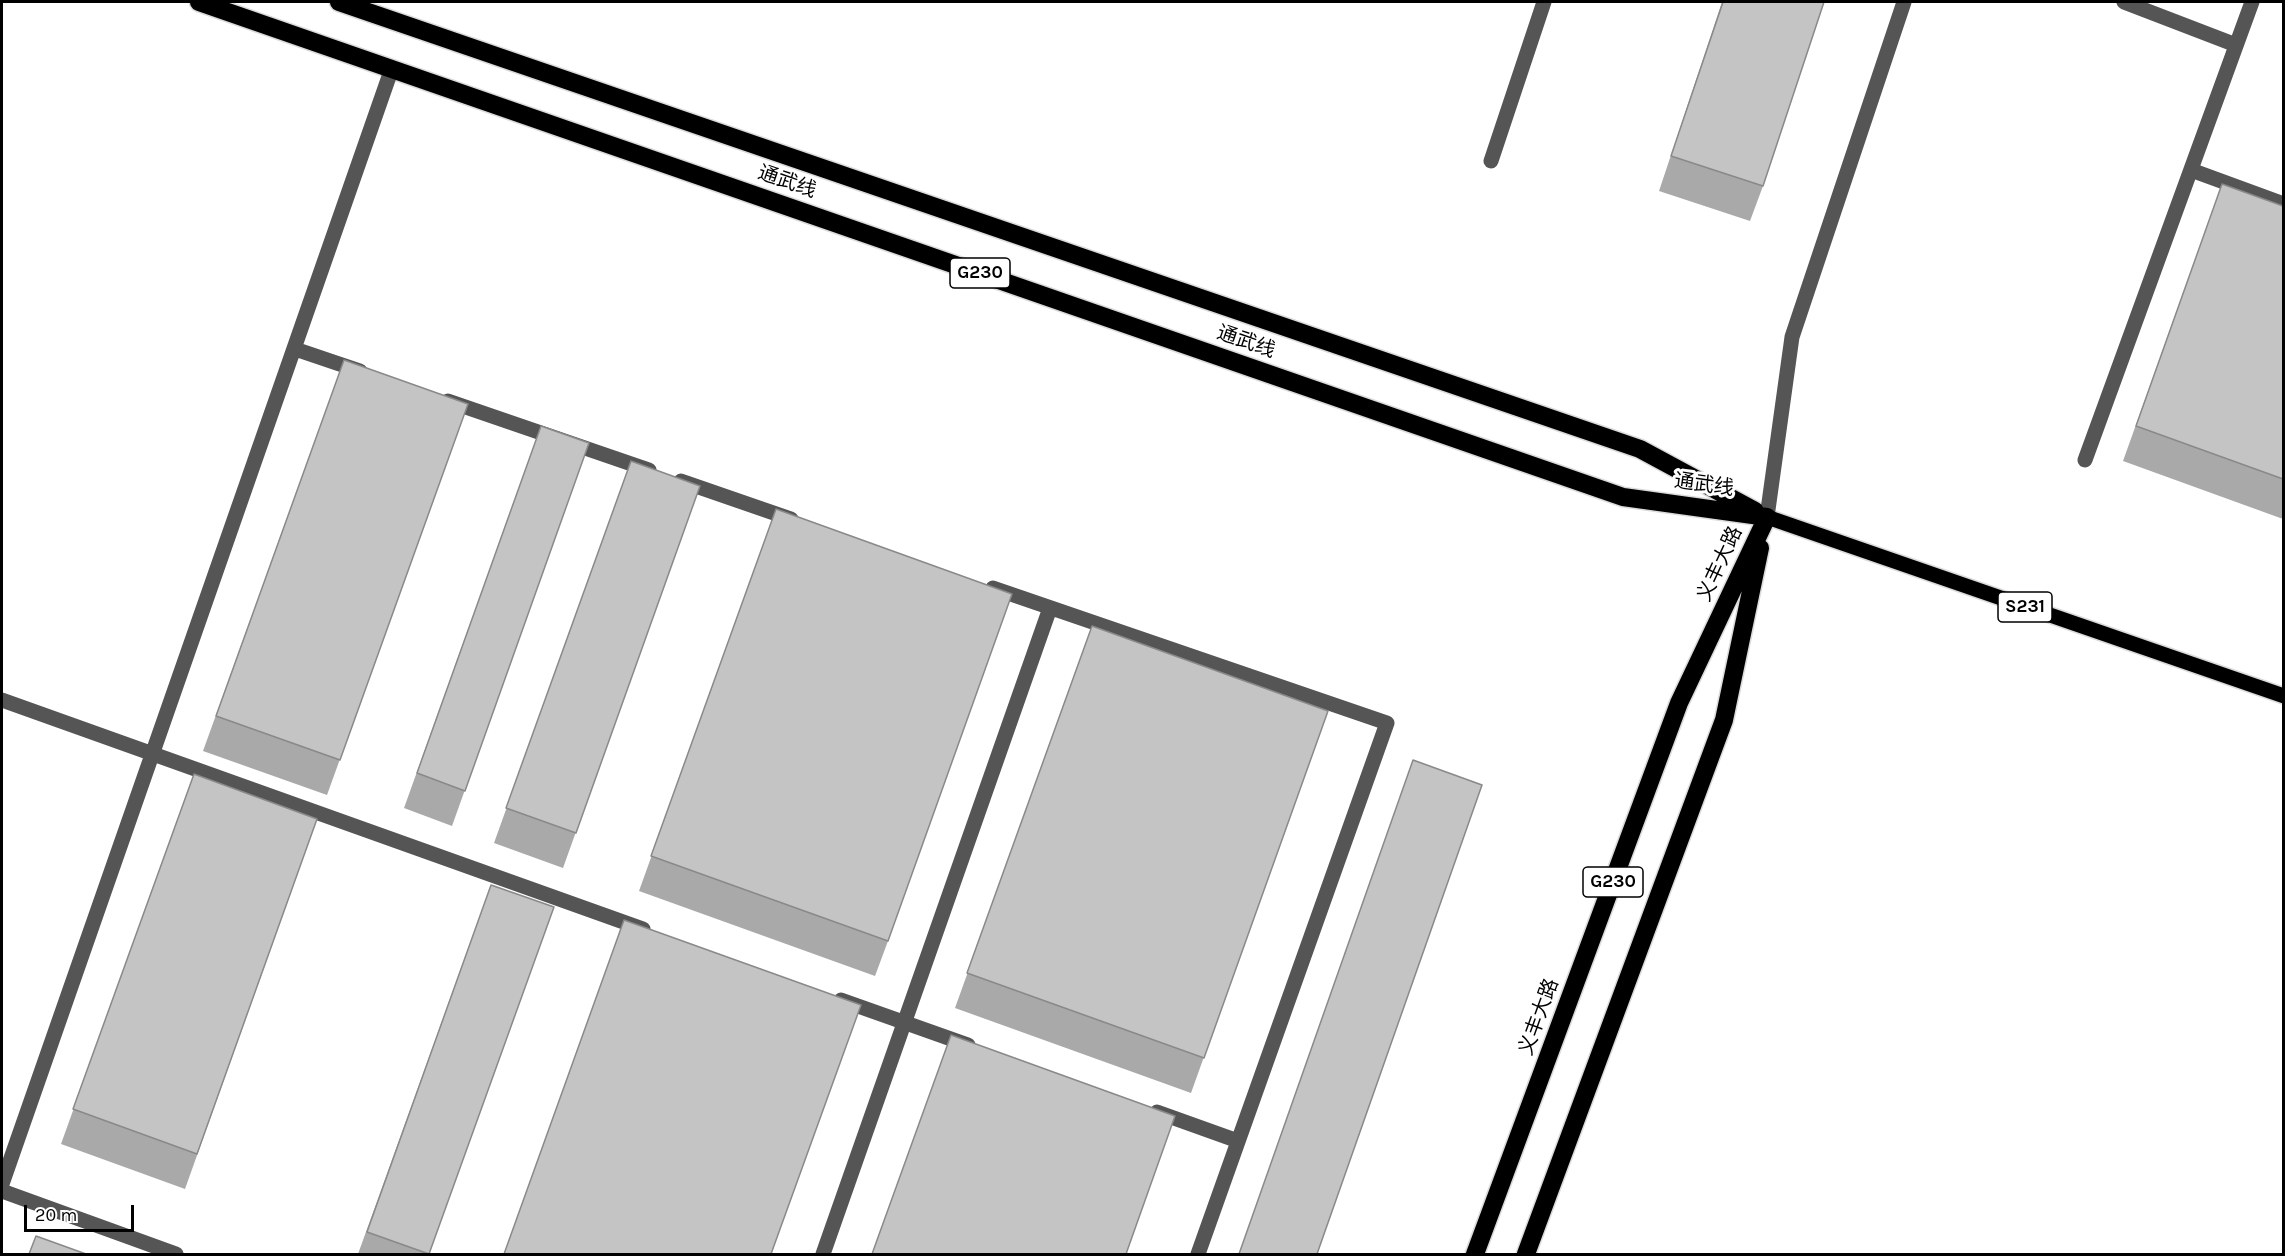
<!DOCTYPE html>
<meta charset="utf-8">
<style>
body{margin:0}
#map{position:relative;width:2285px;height:1256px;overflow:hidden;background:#fff;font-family:Karla,sans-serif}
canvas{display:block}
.frame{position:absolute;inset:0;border:3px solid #000;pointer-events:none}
.scale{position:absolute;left:24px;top:1205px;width:110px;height:27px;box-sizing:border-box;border:3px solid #000;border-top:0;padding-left:8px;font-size:18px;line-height:21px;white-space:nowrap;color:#000;-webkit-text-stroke:4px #fff;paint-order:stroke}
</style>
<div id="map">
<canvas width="2285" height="1256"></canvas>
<div class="frame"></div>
<div class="scale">20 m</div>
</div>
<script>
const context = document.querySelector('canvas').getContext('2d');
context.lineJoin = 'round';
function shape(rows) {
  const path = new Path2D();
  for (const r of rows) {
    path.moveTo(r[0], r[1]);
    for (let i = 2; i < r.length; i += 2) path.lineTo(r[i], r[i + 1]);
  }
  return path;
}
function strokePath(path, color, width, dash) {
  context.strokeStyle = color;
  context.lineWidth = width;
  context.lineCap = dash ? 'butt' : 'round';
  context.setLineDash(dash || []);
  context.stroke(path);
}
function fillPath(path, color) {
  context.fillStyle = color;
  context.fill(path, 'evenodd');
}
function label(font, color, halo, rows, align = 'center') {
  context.font = font + ' Karla,"Noto Sans SC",sans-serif';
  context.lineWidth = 6;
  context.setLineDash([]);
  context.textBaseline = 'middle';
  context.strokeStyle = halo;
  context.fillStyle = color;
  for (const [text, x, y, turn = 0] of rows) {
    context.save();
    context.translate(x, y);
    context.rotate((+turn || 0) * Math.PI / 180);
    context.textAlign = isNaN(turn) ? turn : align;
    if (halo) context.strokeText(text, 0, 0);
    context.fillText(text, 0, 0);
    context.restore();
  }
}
const major = shape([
 [1767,517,2284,696]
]);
const highway = shape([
 [199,2,1623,497,1767,517],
 [339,2,1640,449,1755,511],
 [1475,1254,1679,703,1767,517],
 [1526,1254,1724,720,1760,548]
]);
strokePath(major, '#dbdbdb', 18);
strokePath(highway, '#dbdbdb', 21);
strokePath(shape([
 [2124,2,2236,45],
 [1491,161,1544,2],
 [2191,170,2284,204],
 [295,349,360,371],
 [448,401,649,470],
 [2085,460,2252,2],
 [681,481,791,519],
 [1767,517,1792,337,1904,2],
 [993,588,1387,723,1198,1254],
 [2,700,643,929],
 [841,1000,968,1045],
 [1157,1112,1238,1141],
 [2,1184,392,68],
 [2,1191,176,1254],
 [823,1254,1050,608]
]), '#555', 15);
strokePath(major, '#000', 15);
strokePath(highway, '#000', 18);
fillPath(shape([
 [1722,2,1824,2,1763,186,1750,221,1659,191],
 [2222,184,2283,206,2283,519,2123,461],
 [344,360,468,404,327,795,203,751],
 [541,426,589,443,452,826,404,808],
 [631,461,700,486,563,868,494,843],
 [776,509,888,941,875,976,639,891],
 [1092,626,1328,711,1191,1093,955,1008],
 [194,774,317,819,185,1189,61,1144],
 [491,885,429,1254,358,1254]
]), '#a9a9a9');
const building = shape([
 [1723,2,1824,2,1763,186,1671,156,1723,2],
 [2222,184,2283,206,2283,479,2136,426,2222,184],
 [344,360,468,404,340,760,216,716,344,360],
 [541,426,589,443,465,791,417,773,541,426],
 [631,461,700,486,576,833,506,808,631,461],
 [776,509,1012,594,888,941,651,856,776,509],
 [1092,626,1328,711,1204,1058,967,973,1092,626],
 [1413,760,1482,785,1317,1254,1239,1254,1413,760],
 [194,774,317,819,197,1154,73,1109,194,774],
 [491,885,554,907,429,1254,367,1232,491,885],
 [624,920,861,1005,771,1254,504,1254,624,920],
 [951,1035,1175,1116,1126,1254,872,1254,951,1035],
 [36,1236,86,1254,29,1254,36,1236]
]);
fillPath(building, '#c4c4c4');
strokePath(building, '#898989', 1.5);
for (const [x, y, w] of [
 [980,273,60],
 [2025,607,54],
 [1613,882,60]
]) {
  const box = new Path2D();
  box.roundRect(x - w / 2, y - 15, w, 30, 4.5);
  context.fillStyle = '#fff';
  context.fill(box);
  strokePath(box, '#000', 1.5);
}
label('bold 18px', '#000', null, [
 ["G230",980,273],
 ["S231",2025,607],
 ["G230",1613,882]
]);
label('20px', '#000', '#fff', [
 ["通武线",787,182,19],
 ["通武线",1246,342,19],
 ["通武线",1704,485,8],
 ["义丰大路",1720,564,-65],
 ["义丰大路",1539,1017,-70]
]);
</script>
